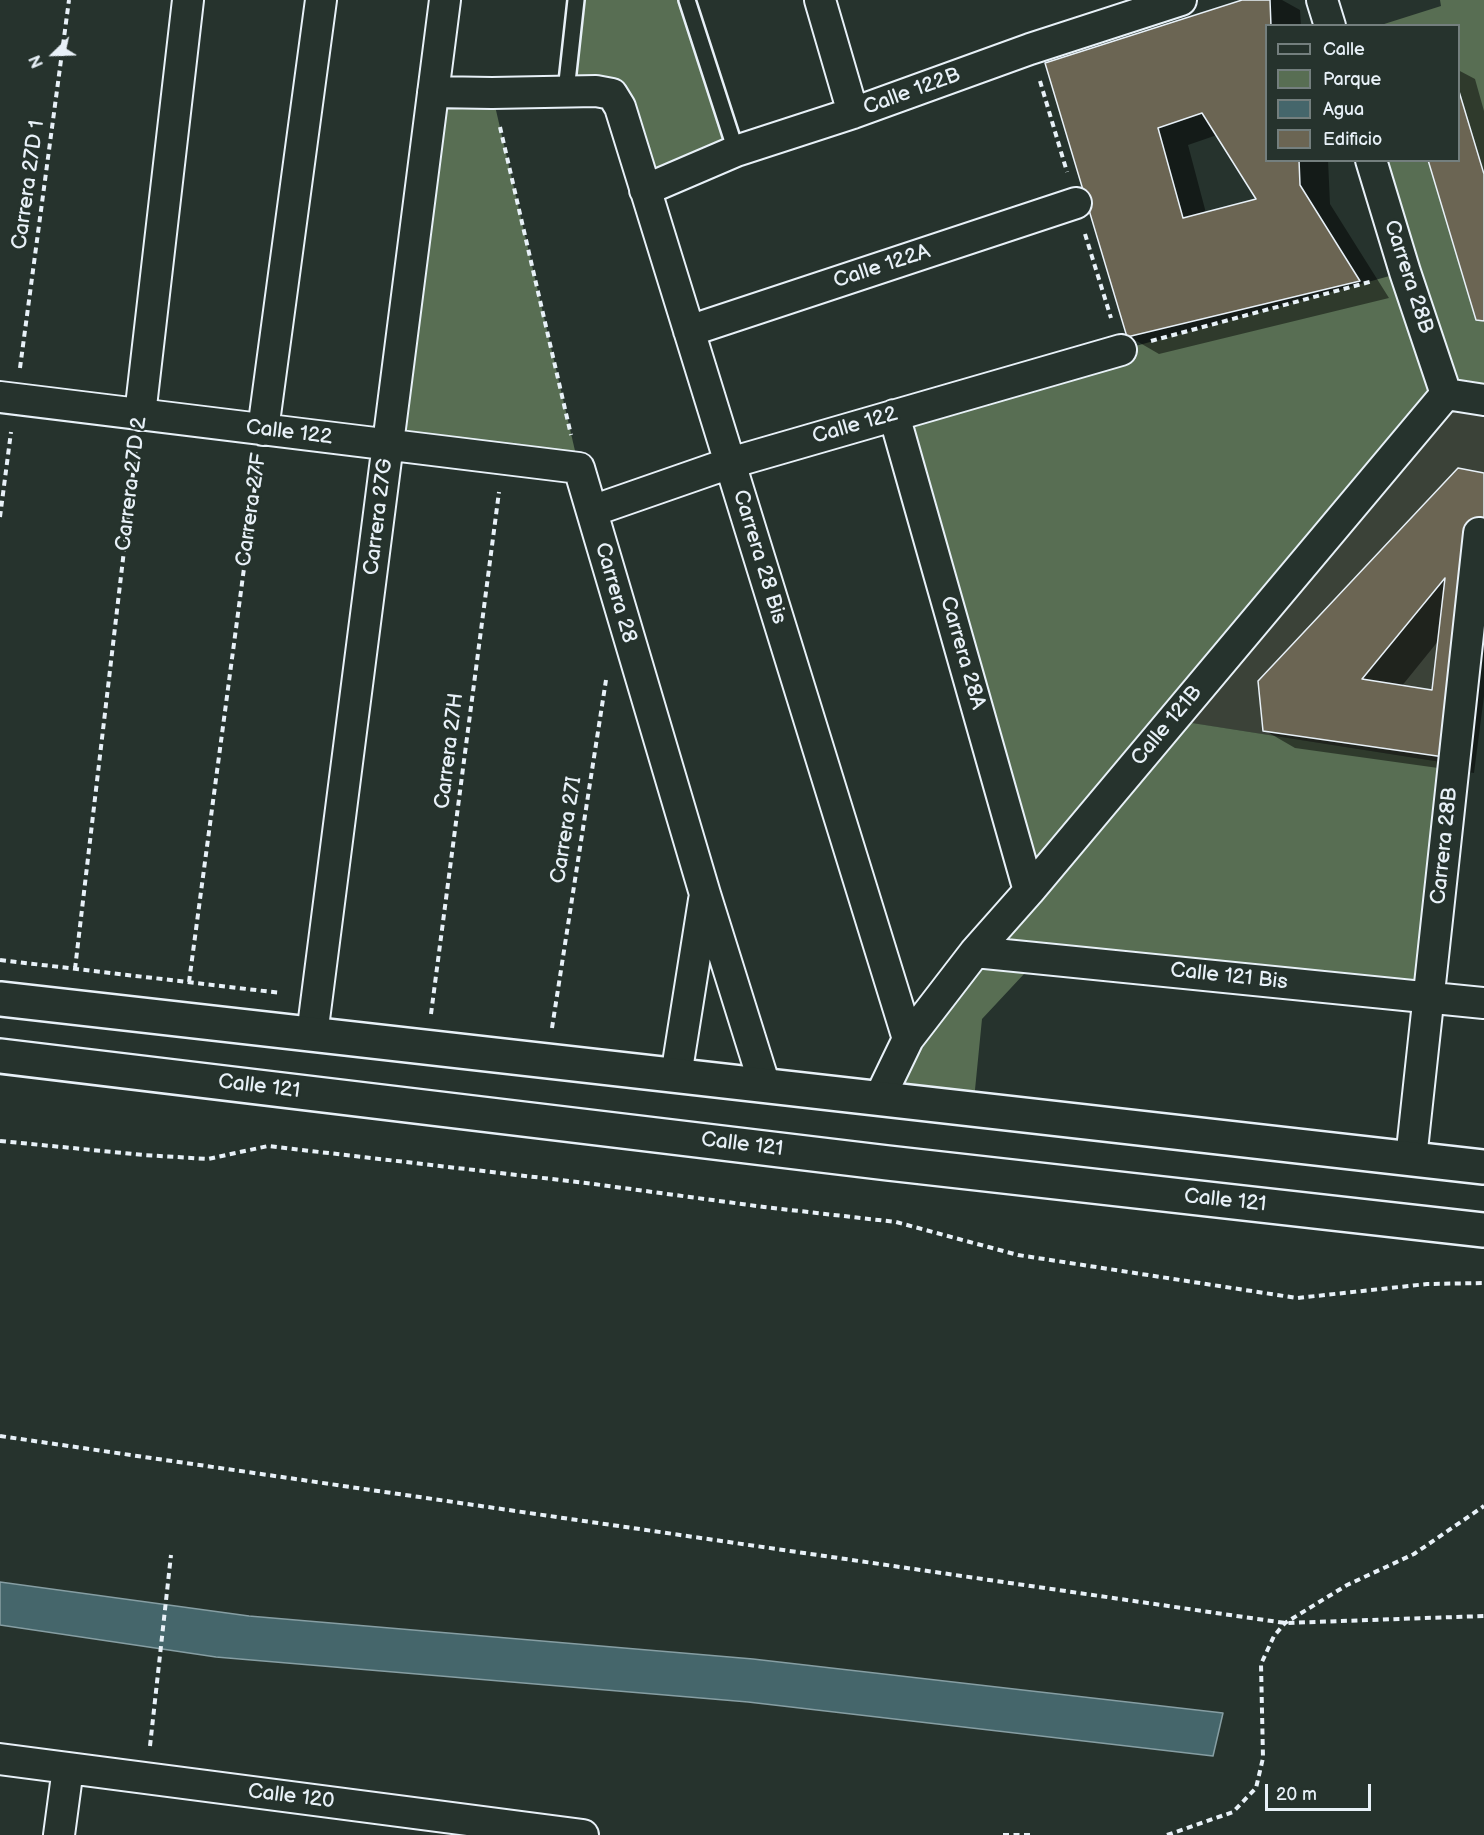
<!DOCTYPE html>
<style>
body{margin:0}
#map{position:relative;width:1484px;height:1835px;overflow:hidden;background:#26332d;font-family:"Balsamiq Sans",sans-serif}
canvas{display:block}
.legend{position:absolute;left:1265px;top:24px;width:195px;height:138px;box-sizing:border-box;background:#26332d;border:2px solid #747f7e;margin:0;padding:8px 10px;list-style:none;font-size:18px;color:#e8f1f8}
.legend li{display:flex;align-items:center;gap:12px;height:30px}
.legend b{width:30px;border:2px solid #747f7e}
.north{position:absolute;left:24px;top:24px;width:60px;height:60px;-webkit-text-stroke:4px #26332d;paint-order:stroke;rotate:247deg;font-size:16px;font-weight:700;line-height:24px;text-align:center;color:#e8f1f8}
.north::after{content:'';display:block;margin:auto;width:21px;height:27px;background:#e8f1f8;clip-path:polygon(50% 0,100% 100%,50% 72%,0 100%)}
.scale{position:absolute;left:1265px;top:1784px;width:106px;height:27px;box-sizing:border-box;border:3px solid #e8f1f8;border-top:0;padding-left:8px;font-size:18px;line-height:21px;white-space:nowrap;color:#e8f1f8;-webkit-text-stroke:4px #26332d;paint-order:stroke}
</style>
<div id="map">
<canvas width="1484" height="1835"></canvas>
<ul class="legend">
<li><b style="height:8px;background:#26332d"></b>Calle</li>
<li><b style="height:16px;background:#586e53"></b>Parque</li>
<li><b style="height:16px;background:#45666b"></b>Agua</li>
<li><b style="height:16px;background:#6b6553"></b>Edificio</li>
</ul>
<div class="north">N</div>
<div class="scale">20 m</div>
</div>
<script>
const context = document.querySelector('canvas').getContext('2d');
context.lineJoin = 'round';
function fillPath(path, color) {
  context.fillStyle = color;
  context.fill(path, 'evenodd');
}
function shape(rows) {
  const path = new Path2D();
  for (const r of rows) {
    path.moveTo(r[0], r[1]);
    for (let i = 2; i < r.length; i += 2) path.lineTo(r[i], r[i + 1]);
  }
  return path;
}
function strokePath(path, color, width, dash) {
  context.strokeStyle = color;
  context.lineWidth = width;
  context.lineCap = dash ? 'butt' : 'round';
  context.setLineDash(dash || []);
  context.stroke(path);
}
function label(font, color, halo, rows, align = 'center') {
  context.font = font + ' "Balsamiq Sans",sans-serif';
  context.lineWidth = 4.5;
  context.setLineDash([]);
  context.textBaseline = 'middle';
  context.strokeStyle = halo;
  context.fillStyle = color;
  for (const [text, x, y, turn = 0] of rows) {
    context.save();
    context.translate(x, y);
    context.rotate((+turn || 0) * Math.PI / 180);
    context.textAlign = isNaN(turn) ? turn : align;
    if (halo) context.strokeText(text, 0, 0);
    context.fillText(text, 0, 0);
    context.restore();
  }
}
fillPath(shape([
 [1446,394,1484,400,1484,533,1454,764,1172,720]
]), '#3b4238');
fillPath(shape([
 [576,0,687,0,736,151,645,190,620,107,566,91],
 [1440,0,1484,0,1484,400,1446,394,1173,720,1454,764,1428,997,1038,959,982,1019,973,1110,879,1099,1029,890,894,415,1121,350,1404,272,1371,161,1458,160,1458,26,1381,25,1441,6],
 [433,92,492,93,579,468,388,445]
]), '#586e53');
const water = shape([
 [0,1582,249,1616,753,1659,1223,1713,1213,1756,748,1702,216,1657,0,1625,0,1582]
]);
fillPath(water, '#45666b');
strokePath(water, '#869ea3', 1.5);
fillPath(shape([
 [1247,0,1282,0,1300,10,1301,26,1266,26,1266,160,1328,160,1330,204,1389,298,1159,354,1128,336,1047,64],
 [1217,135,1259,200,1206,213,1188,145],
 [1458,70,1475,79,1484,111,1484,322,1477,318,1458,160],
 [1484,474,1484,696,1474,773,1295,748,1264,730],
 [1439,640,1433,691,1401,687]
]), '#0007');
const building = shape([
 [1242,0,1270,0,1271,26,1266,26,1266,160,1299,160,1300,185,1360,281,1127,337,1045,63,1242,0],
 [1202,113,1256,199,1183,218,1158,128,1202,113],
 [1458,88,1484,174,1484,321,1476,320,1428,160,1458,160,1458,88],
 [1458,468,1484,473,1484,529,1444,757,1263,731,1258,681,1458,468],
 [1445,578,1432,690,1362,679,1445,578]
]);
fillPath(building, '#6b6553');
strokePath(building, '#e8f1f8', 1.5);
const lane = shape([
 [687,0,736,151],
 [566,91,576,0]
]);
const street = shape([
 [820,0,853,113],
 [1322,0,1330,26],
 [433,92,492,93,596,91,612,94,620,107,908,1039],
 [1371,160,1405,272,1446,394],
 [645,190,736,151,853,113,1030,49,1181,0],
 [689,331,1076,203],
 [1446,394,1484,400],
 [0,397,579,468,705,894,765,1086],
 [140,415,188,0],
 [894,415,1029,891],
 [263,430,321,0],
 [592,511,730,463,1121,350],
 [975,952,1484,1003],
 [312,1035,445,0],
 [676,1076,704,900],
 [879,1099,908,1039,975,952,1029,891,1446,394],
 [1411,1159,1479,533],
 [0,1759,583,1835],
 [59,1835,68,1768]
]);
const secondary = shape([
 [0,999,1484,1167],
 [0,1056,888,1163,1484,1230]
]);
strokePath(lane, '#e8f1f8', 20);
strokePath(street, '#e8f1f8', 34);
strokePath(secondary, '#e8f1f8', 38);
strokePath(shape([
 [1040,81,1067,172],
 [500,127,571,435],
 [1085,234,1111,318],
 [1151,341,1373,281],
 [20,368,69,0],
 [0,517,11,432],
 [0,960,281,993],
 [75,969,136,448],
 [189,982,258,463],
 [431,1014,499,492],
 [552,1028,606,680],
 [0,1141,144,1155,208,1159,268,1146,586,1183,764,1207,896,1222,1018,1255,1297,1298,1427,1284,1484,1283],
 [0,1436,1285,1623,1484,1616],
 [150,1746,171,1555],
 [1003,1835,1033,1835],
 [1167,1835,1233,1812,1256,1788,1263,1758,1261,1664,1274,1636,1285,1623,1347,1585,1414,1554,1484,1506]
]), '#e8f1f8', 4, [6, 4.5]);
strokePath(lane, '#26332d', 15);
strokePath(street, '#26332d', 30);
strokePath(secondary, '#26332d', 33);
label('21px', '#e8f1f8', '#26332d', [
 ["Calle 122B",912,92,-20],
 ["Carrera 27D 1",29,185,-82],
 ["Calle 122A",882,267,-18],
 ["Carrera 28B",1408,277,72],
 ["Calle 122",855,426,-16],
 ["Calle 122",289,433,7],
 ["Carrera 27D 2",132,484,-83],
 ["Carrera 27F",252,510,-82],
 ["Carrera 27G",379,517,-83],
 ["Carrera 28 Bis",759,557,73],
 ["Carrera 28",615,593,74],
 ["Carrera 28A",962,653,74],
 ["Calle 121B",1167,726,-50],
 ["Carrera 27H",450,751,-83],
 ["Carrera 27I",567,830,-81],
 ["Carrera 28B",1445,846,-84],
 ["Calle 121 Bis",1229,977,6],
 ["Calle 121",259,1087,7],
 ["Calle 121",742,1145,7],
 ["Calle 121",1225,1201,6],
 ["Calle 120",291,1797,7]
]);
</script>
